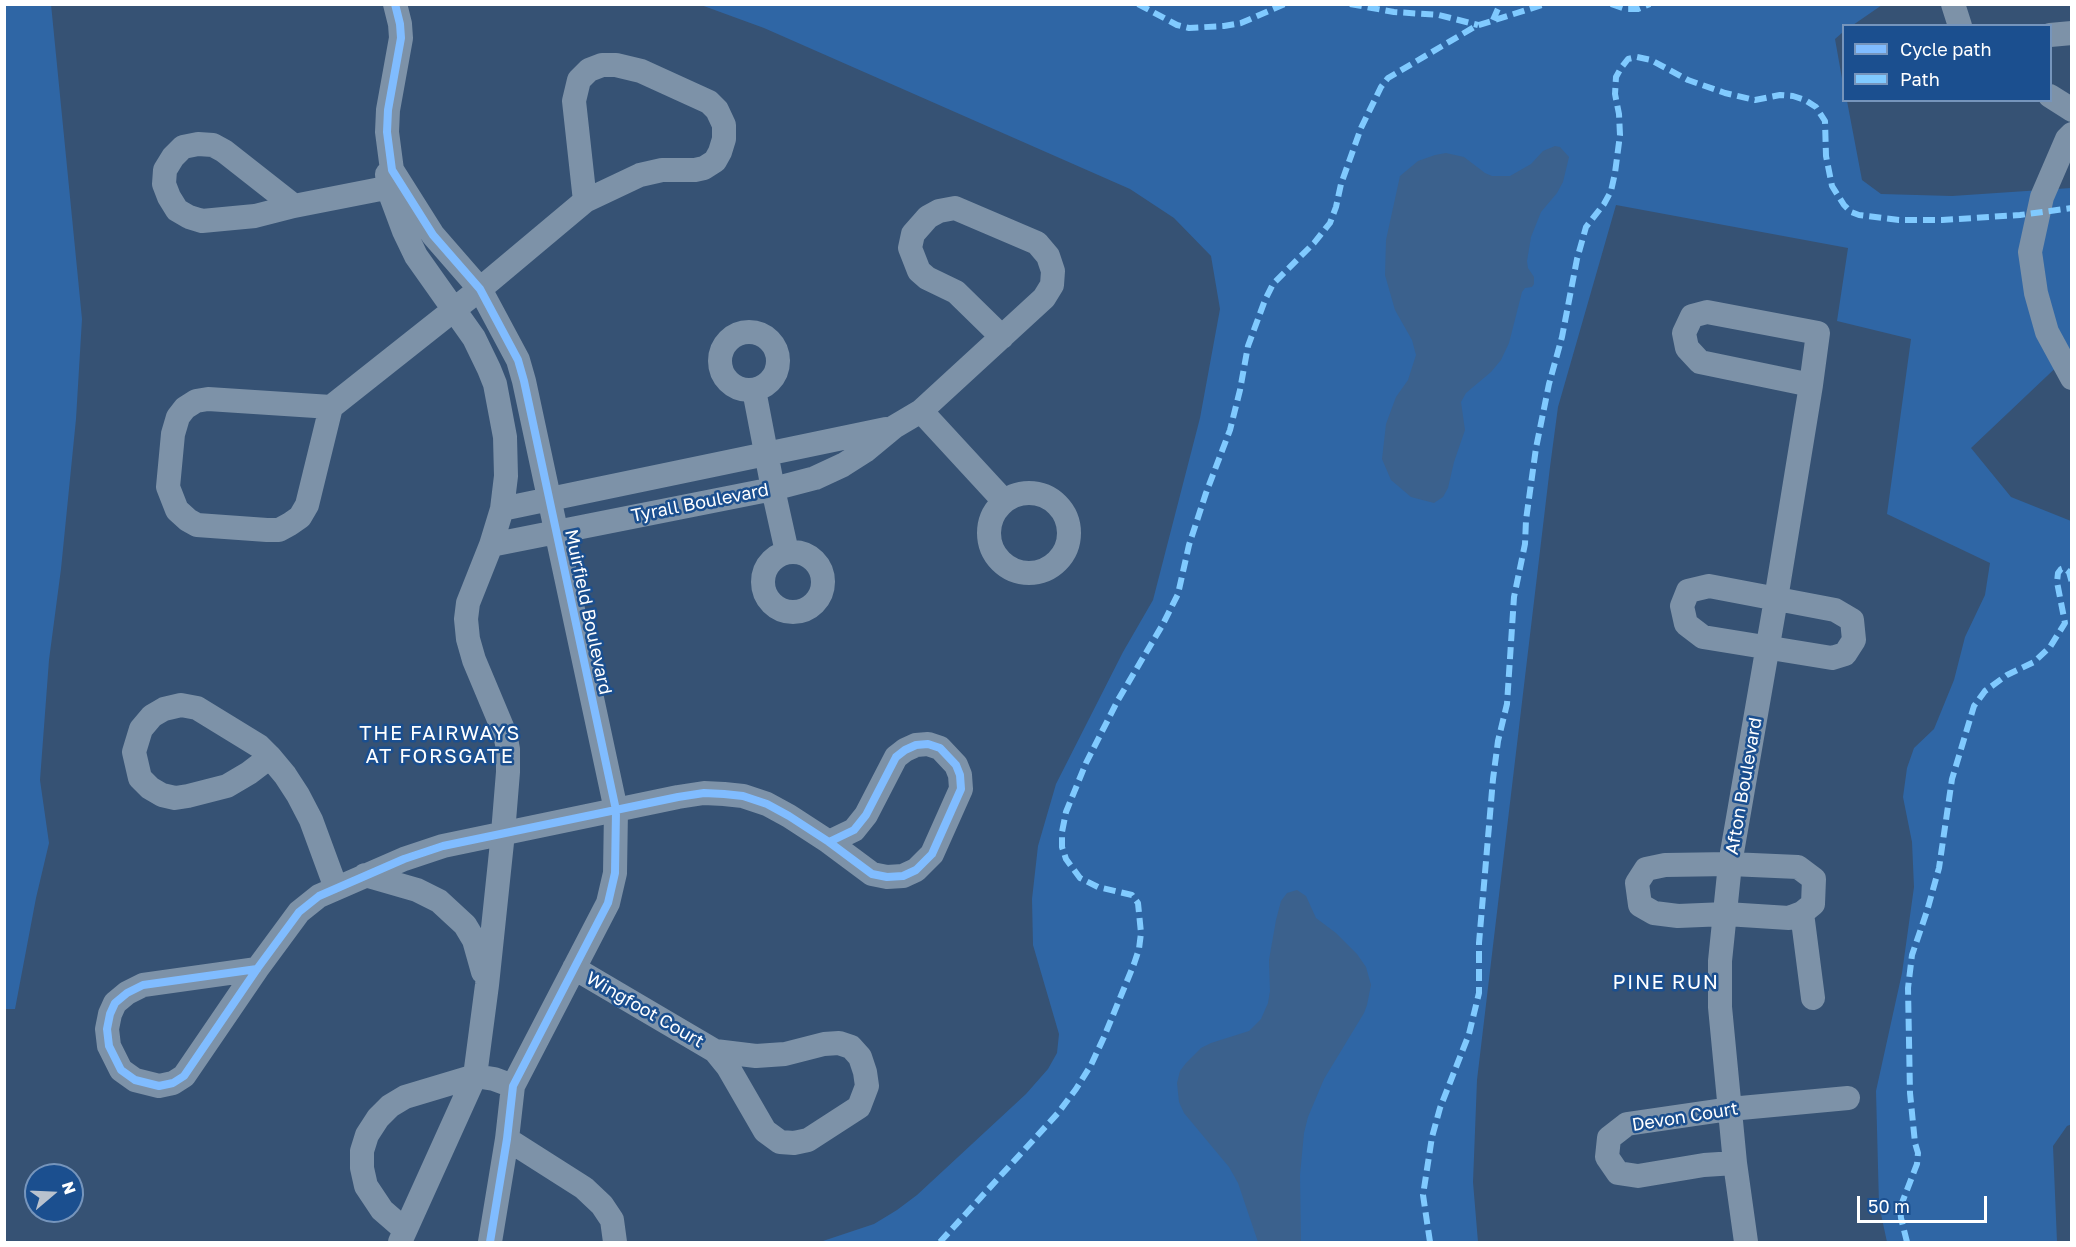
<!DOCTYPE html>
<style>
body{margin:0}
#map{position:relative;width:2076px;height:1247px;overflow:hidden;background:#365274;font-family:"Golos Text",sans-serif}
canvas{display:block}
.frame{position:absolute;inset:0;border:6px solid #fff;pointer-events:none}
.legend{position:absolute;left:1842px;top:24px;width:210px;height:78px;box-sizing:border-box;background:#1b4f8f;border:2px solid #7695bc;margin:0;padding:8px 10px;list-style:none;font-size:18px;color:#fff}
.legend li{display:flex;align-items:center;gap:12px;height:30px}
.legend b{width:30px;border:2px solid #7695bc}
.north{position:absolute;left:24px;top:1163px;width:60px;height:60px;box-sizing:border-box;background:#1b4f8f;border:2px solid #7695bc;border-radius:50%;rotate:71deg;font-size:16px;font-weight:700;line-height:24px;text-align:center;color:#fff}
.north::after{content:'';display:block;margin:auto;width:21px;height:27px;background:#b9c2ce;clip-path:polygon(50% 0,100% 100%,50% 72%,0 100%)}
.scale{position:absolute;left:1857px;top:1196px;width:130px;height:27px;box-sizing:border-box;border:3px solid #fff;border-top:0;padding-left:8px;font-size:18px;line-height:21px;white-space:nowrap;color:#fff;-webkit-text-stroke:4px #1b4f8f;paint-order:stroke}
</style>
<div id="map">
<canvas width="2076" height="1247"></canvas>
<div class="frame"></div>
<ul class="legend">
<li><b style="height:8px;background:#80bcff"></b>Cycle path</li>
<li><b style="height:8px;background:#80caff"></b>Path</li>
</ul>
<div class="north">N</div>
<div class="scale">50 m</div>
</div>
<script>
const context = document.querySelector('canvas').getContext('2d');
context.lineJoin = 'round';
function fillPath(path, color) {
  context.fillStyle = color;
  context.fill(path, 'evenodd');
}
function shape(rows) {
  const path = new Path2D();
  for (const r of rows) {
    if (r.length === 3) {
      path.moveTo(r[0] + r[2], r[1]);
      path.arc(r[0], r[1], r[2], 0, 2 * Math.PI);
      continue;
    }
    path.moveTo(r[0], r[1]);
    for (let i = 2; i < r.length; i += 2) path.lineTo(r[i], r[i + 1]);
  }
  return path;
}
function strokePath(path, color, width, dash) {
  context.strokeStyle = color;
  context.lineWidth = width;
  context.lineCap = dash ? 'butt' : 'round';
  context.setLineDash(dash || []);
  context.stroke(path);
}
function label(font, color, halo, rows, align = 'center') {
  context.font = font + ' "Golos Text",sans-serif';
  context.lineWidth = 5;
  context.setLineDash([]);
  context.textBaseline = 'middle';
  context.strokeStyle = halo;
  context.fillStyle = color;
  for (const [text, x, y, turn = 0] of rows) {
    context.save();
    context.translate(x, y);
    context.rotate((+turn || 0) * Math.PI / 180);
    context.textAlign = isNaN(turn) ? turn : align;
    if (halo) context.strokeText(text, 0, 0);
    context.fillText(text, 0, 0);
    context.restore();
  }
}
fillPath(shape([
 [51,4,82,319,76,419,61,569,49,660,40,780,49,843,36,898,15,1009,5,1009,4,5],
 [701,5,1882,5,1853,25,1844,26,1843,32,1835,39,1843,84,1844,100,1847,101,1862,180,1881,194,1952,196,2071,188,2071,360,2066,358,1971,448,2011,497,2071,521,2072,1124,2067,1126,2053,1146,2057,1242,1887,1242,1879,1205,1876,1091,1902,973,1914,887,1912,842,1903,797,1907,768,1914,748,1934,729,1954,680,1965,637,1985,595,1990,563,1887,514,1911,339,1837,321,1848,248,1616,205,1558,407,1550,467,1477,1080,1473,1182,1478,1242,820,1242,874,1224,897,1210,917,1195,1026,1094,1048,1069,1057,1053,1059,1034,1033,945,1032,899,1038,846,1056,784,1123,652,1153,600,1200,418,1220,309,1211,256,1174,218,1130,189,764,28]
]), '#2f66a5');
fillPath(shape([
 [1555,146,1560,147,1569,157,1563,182,1557,193,1541,212,1531,237,1527,261,1528,268,1534,277,1534,284,1532,287,1525,288,1522,292,1509,343,1501,360,1491,372,1466,393,1461,402,1465,430,1454,462,1448,488,1443,497,1434,503,1411,497,1391,480,1382,459,1386,424,1396,397,1408,380,1416,355,1412,340,1395,310,1385,275,1386,240,1400,176,1418,161,1435,155,1446,153,1464,157,1485,173,1492,176,1510,176,1531,164,1543,151],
 [1297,890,1306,896,1316,918,1336,933,1357,954,1366,967,1371,985,1367,1005,1364,1013,1324,1079,1308,1117,1304,1133,1300,1175,1301,1242,1258,1242,1238,1183,1229,1167,1184,1113,1179,1102,1177,1083,1180,1071,1186,1063,1201,1048,1211,1043,1249,1031,1261,1019,1268,1003,1270,991,1269,960,1276,920,1281,901,1287,893]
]), '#3b618d');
strokePath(shape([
 [395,4,400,24,401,38,388,110,387,132,392,170,433,235,480,289,518,360,524,381,616,810,615,873,608,903,513,1086,507,1139,490,1242],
 [1953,4,1960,26],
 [2050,35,2072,33],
 [2050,96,2072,110],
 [2072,134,2067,139,2042,197,2030,252,2036,293,2047,332,2072,378],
 [387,174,388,188,404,231,416,256,474,338,489,369,495,384,505,437,506,476,502,509,491,545,468,603,466,619,468,639,474,660,505,734,508,749,508,772,503,833,487,985,475,1076,400,1242],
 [294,206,255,216,202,221,189,217,177,210,169,197,164,184,165,170,173,157,183,147,198,144,213,145,224,151,294,206,401,185],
 [749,361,29],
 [754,390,773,489,787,552],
 [331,407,208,399,196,401,185,408,178,417,173,434,168,487,177,510,188,520,197,525,267,530,279,530,290,524,300,517,307,505,331,407,480,289,585,201,640,175,662,170,695,170,704,168,715,161,720,152,724,139,724,125,717,110,709,102,641,71,616,65,602,65,589,70,579,80,574,101,585,201],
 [921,411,1004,501],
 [1029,533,40],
 [502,509,886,429],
 [491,545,773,489,815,478,843,465,865,451,894,427,921,411,1044,298,1052,285,1053,271,1048,256,1037,243,955,208,939,211,928,217,913,234,910,248,919,271,927,278,956,292,1002,337],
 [793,582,30],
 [1709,586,1835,610,1852,620,1854,640,1845,654,1832,658,1703,637,1686,624,1682,606,1688,591,1709,586],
 [270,757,249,773,227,786,188,796,175,798,162,795,150,788,140,778,134,752,141,729,152,716,164,709,181,705,197,708,259,746,270,757,285,775,298,795,311,820,336,888],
 [1730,864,1798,867,1814,879,1813,904,1802,913,1789,918,1726,914,1678,916,1654,913,1640,905,1637,883,1646,869,1665,865,1730,864],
 [365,875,417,890,439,901,465,925,474,940,483,972],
 [1802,913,1813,998],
 [574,968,715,1051,728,1067,765,1131,780,1142,794,1143,808,1140,859,1107,867,1086,865,1072,860,1057,851,1047,839,1043,824,1044,785,1054,756,1056,715,1051],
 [257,969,143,985,127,993,115,1003,110,1014,107,1029,109,1046,121,1070,135,1080,159,1086,173,1083,184,1076,257,969,299,912,319,896,404,859,443,846,678,797,704,793,724,794,743,796,767,804,789,816,829,842,872,874,887,877,903,876,916,870,932,854,961,789,960,775,956,765,940,748,928,744,916,745,905,750,896,757,866,815,854,830,829,842],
 [507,1139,584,1188,602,1205,612,1220,615,1242],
 [1735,1163,1704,1165,1638,1176,1618,1173,1607,1157,1609,1138,1627,1124,1730,1109,1848,1098],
 [405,1230,382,1210,366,1186,362,1168,362,1151,367,1135,378,1118,390,1106,405,1097,475,1076,494,1079,513,1086],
 [1746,1242,1735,1163,1720,1007,1720,961,1730,864,1776,599,1811,385,1818,333,1707,312,1692,316,1684,333,1687,348,1700,362,1811,385]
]), '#7d92a8', 24);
strokePath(shape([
 [1138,4,1177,25,1189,28,1224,26,1241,23,1285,4],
 [1350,4,1394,12,1439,15,1478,25],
 [1611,4,1626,9,1638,9,1650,4],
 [1493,20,1500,4],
 [940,1242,1058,1113,1076,1089,1091,1065,1104,1037,1134,964,1139,949,1141,933,1138,903,1132,895,1098,887,1080,878,1066,859,1062,847,1062,832,1066,812,1086,763,1118,700,1163,624,1178,594,1189,545,1206,493,1230,430,1240,390,1248,346,1265,300,1273,284,1314,243,1330,223,1336,207,1341,184,1361,128,1381,87,1388,78,1476,26,1545,4],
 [1430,1242,1423,1195,1432,1137,1440,1108,1469,1034,1479,993,1479,943,1493,779,1498,741,1507,704,1514,597,1525,544,1526,520,1536,448,1549,384,1562,337,1577,259,1586,227,1604,204,1611,191,1615,173,1620,135,1619,114,1615,94,1616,77,1621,68,1628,59,1637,57,1651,60,1688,80,1725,93,1755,100,1780,95,1793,96,1805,100,1816,107,1825,121,1826,156,1832,186,1844,205,1851,212,1859,215,1899,220,1942,220,2020,215,2072,208],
 [1907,1242,1901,1218,1900,1208,1917,1164,1918,1153,1915,1143,1910,1093,1908,988,1912,955,1927,911,1939,868,1952,779,1974,706,1985,691,2007,675,2034,662,2050,647,2065,623,2057,582,2058,573,2061,569,2064,568,2069,572,2072,583]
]), '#80caff', 6, [12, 6]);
strokePath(shape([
 [395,4,400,24,401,38,388,110,387,132,392,170,433,235,480,289,518,360,524,381,616,810,615,873,608,903,513,1086,507,1139,490,1242],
 [257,969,143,985,127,993,115,1003,110,1014,107,1029,109,1046,121,1070,135,1080,159,1086,173,1083,184,1076,257,969,299,912,319,896,404,859,443,846,678,797,704,793,724,794,743,796,767,804,789,816,829,842,872,874,887,877,903,876,916,870,932,854,961,789,960,775,956,765,940,748,928,744,916,745,905,750,896,757,866,815,854,830,829,842]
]), '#80bcff', 8);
label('18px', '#fff', '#1b4f8f', [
 ["Tyrall Boulevard",700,503,-11],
 ["Muirfield Boulevard",588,612,78],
 ["Afton Boulevard",1744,786,-80],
 ["Wingfoot Court",645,1010,30],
 ["Devon Court",1685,1117,-9]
]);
context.letterSpacing = '1.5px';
label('20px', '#fff', '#1b4f8f', [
 ["THE FAIRWAYS",440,734],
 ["AT FORSGATE",440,757],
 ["PINE RUN",1666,983]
]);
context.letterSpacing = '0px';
</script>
